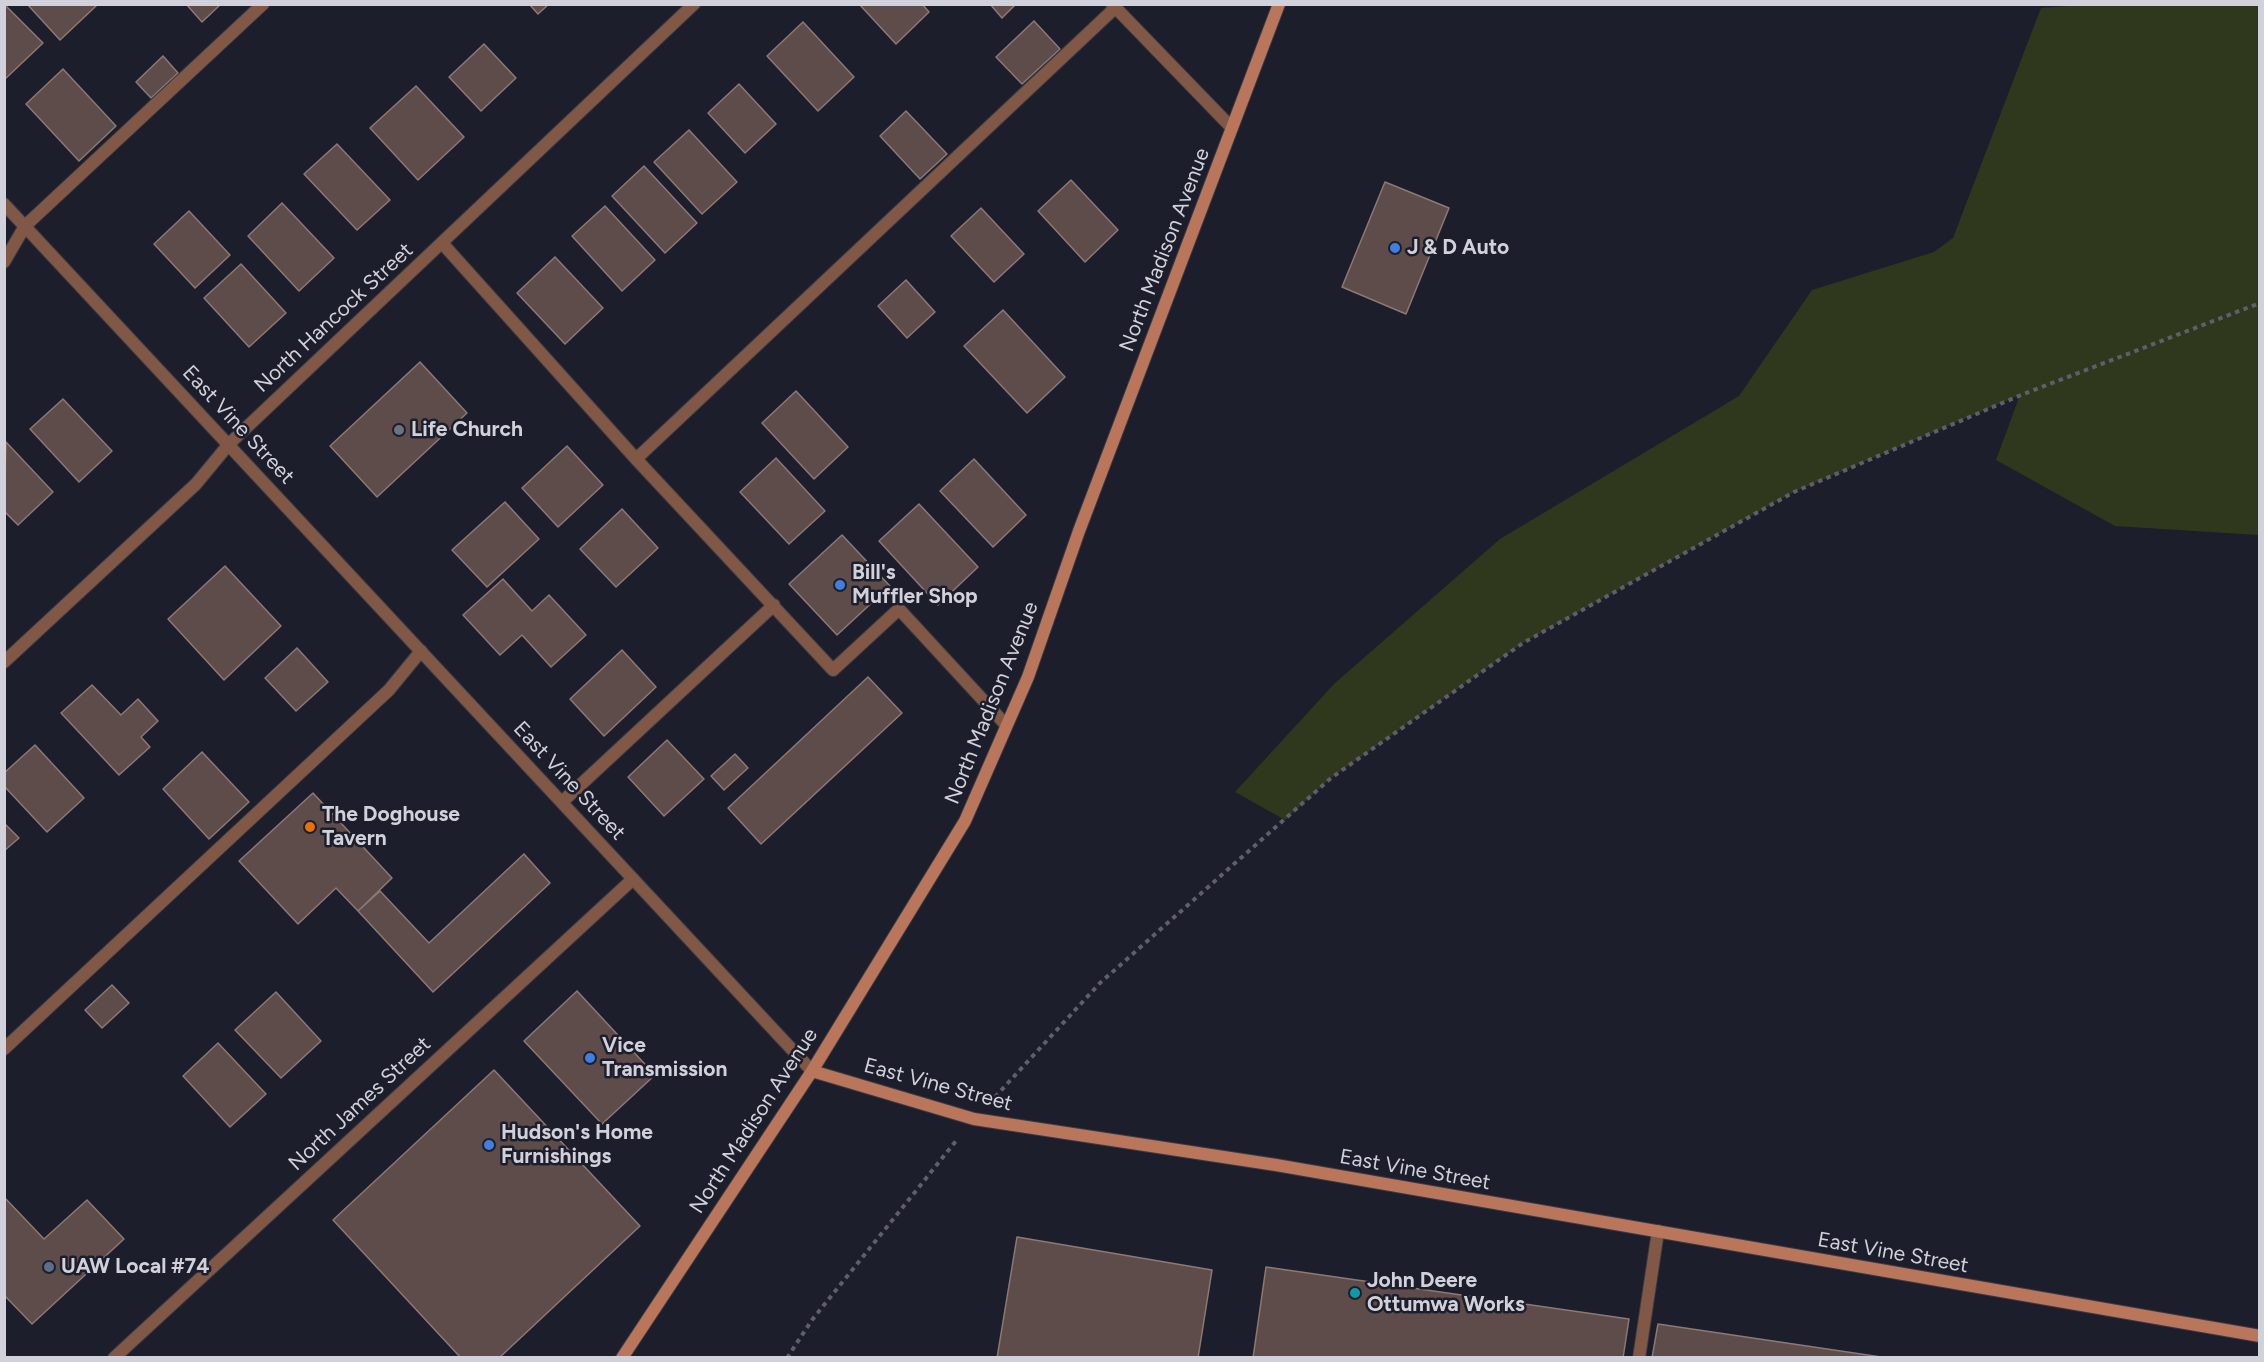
<!DOCTYPE html>
<style>
body{margin:0}
#map{position:relative;width:2264px;height:1362px;overflow:hidden;background:#1d1e2b;font-family:Figtree,sans-serif}
canvas{display:block}
.frame{position:absolute;inset:0;border:6px solid #d0d1da;pointer-events:none}
</style>
<div id="map">
<canvas width="2264" height="1362"></canvas>
<div class="frame"></div>
</div>
<script>
const context = document.querySelector('canvas').getContext('2d');
context.lineJoin = 'round';
function fillPath(path, color) {
  context.fillStyle = color;
  context.fill(path, 'evenodd');
}
function shape(rows) {
  const path = new Path2D();
  for (const r of rows) {
    path.moveTo(r[0], r[1]);
    for (let i = 2; i < r.length; i += 2) path.lineTo(r[i], r[i + 1]);
  }
  return path;
}
function strokePath(path, color, width, dash) {
  context.strokeStyle = color;
  context.lineWidth = width;
  context.lineCap = dash ? 'butt' : 'round';
  context.setLineDash(dash || []);
  context.stroke(path);
}
function label(font, color, halo, rows, align = 'center') {
  context.font = font + ' Figtree,sans-serif';
  context.lineWidth = 5;
  context.setLineDash([]);
  context.textBaseline = 'middle';
  context.strokeStyle = halo;
  context.fillStyle = color;
  for (const [text, x, y, turn = 0] of rows) {
    context.save();
    context.translate(x, y);
    context.rotate((+turn || 0) * Math.PI / 180);
    context.textAlign = isNaN(turn) ? turn : align;
    if (halo) context.strokeText(text, 0, 0);
    context.fillText(text, 0, 0);
    context.restore();
  }
}
fillPath(shape([
 [2081,5,2259,5,2259,535,2115,526,1996,460,2020,395,1794,492,1523,643,1331,778,1285,820,1235,792,1334,684,1500,539,1739,396,1812,290,1934,252,1953,238,2041,8]
]), '#2f381c');
const building = shape([
 [4,4,43,43,4,80,4,4],
 [27,4,95,4,96,6,60,40,27,4],
 [186,4,221,4,202,22,186,4],
 [529,4,549,4,538,14,529,4],
 [859,4,922,4,929,12,896,44,859,4],
 [990,4,1016,4,1002,18,990,4],
 [1034,21,1060,49,1022,84,996,57,1034,21],
 [803,22,854,77,818,111,767,56,803,22],
 [484,44,516,78,481,111,449,77,484,44],
 [163,56,178,73,151,98,136,82,163,56],
 [63,69,116,126,79,161,26,104,63,69],
 [739,84,776,124,745,153,708,113,739,84],
 [416,86,464,137,418,180,370,128,416,86],
 [906,111,947,154,920,179,880,136,906,111],
 [689,130,737,182,702,214,654,162,689,130],
 [337,144,390,200,357,230,304,174,337,144],
 [644,166,697,223,665,253,612,196,644,166],
 [1071,180,1118,230,1085,262,1038,211,1071,180],
 [1385,182,1449,208,1406,314,1342,287,1385,182],
 [282,203,334,258,299,291,248,236,282,203],
 [605,206,655,260,622,291,572,236,605,206],
 [981,208,1024,254,994,282,951,236,981,208],
 [189,211,230,255,195,288,154,244,189,211],
 [555,257,603,308,565,344,517,293,555,257],
 [241,264,286,313,249,347,204,298,241,264],
 [906,280,935,312,907,338,878,306,906,280],
 [1003,310,1065,377,1027,413,964,346,1003,310],
 [420,362,467,413,377,497,330,446,420,362],
 [796,391,848,447,814,479,762,423,796,391],
 [63,399,112,451,79,482,30,429,63,399],
 [6,442,53,492,18,525,4,511,6,442],
 [567,446,603,485,558,527,522,488,567,446],
 [776,458,825,511,789,544,740,492,776,458],
 [974,459,1026,515,993,547,940,491,974,459],
 [505,502,539,539,487,587,452,550,505,502],
 [919,504,978,567,938,605,879,541,919,504],
 [622,509,658,548,616,587,580,549,622,509],
 [842,535,890,586,837,635,789,584,842,535],
 [225,566,281,626,224,680,168,619,225,566],
 [503,579,532,611,549,595,586,635,551,667,522,635,500,655,463,615,503,579],
 [297,648,328,682,296,711,265,678,297,648],
 [622,650,656,687,604,736,570,699,622,650],
 [868,677,902,713,761,844,728,808,868,677],
 [92,685,121,715,138,699,158,721,141,737,150,747,119,775,61,713,92,685],
 [667,740,704,779,664,816,628,777,667,740],
 [35,745,84,798,47,832,4,786,4,773,35,745],
 [202,752,249,802,209,839,163,789,202,752],
 [735,754,748,768,724,790,711,776,735,754],
 [313,793,392,878,358,911,336,888,298,924,239,861,313,793],
 [4,823,19,838,4,851,4,823],
 [524,854,550,883,433,992,358,911,380,891,429,943,524,854],
 [112,985,129,1003,102,1028,85,1010,112,985],
 [577,991,655,1075,602,1124,524,1041,577,991],
 [276,992,321,1041,281,1078,235,1030,276,992],
 [218,1043,266,1094,230,1127,183,1076,218,1043],
 [494,1070,640,1226,499,1358,461,1358,333,1220,494,1070],
 [4,1197,44,1239,87,1200,124,1239,32,1324,4,1295,4,1197],
 [1017,1237,1212,1270,1198,1358,997,1358,1017,1237],
 [1266,1267,1629,1319,1623,1358,1253,1358,1266,1267],
 [1658,1324,1888,1358,1652,1358,1658,1324]
]);
fillPath(building, '#5e4c4a');
strokePath(building, '#8c7976', 1.5);
const service = shape([
 [442,243,636,459,833,670,899,609,1006,725],
 [4,262,25,226,263,4],
 [636,459,1115,8],
 [562,802,774,605],
 [4,1049,389,690,421,651],
 [1639,1358,1658,1231]
]);
const minor = shape([
 [1112,4,1232,128],
 [4,662,196,484,229,444,694,4],
 [114,1358,633,879]
]);
const tertiary = shape([
 [4,204,812,1071]
]);
const secondary = shape([
 [812,1071,974,1119,1276,1165,2260,1336],
 [622,1358,812,1071,965,821,1028,677,1079,531,1279,4]
]);
strokePath(service, '#3a3b47', 14);
strokePath(minor, '#3a3b47', 14);
strokePath(tertiary, '#3a3b47', 14);
strokePath(secondary, '#3a3b47', 14);
strokePath(shape([
 [995,1097,1100,983,1331,778,1523,643,1794,492,2021,395,2260,303],
 [787,1358,812,1320,956,1141]
]), '#5e5f6b', 4, [4.5, 4.5]);
strokePath(service, '#815746', 12);
strokePath(minor, '#815746', 12);
strokePath(tertiary, '#815746', 12);
strokePath(secondary, '#b9765a', 12);
for (const [x, y, r, color] of [
 [1395,248,6,"#3f7fe0"],
 [399,430,6,"#6b7280"],
 [840,585,6,"#3f7fe0"],
 [310,827,6,"#e8710a"],
 [590,1058,6,"#3f7fe0"],
 [489,1145,6,"#3f7fe0"],
 [49,1267,6,"#5c6f8a"],
 [1355,1293,6,"#0f9aa8"]
]) {
  const dot = new Path2D();
  dot.arc(x, y, r, 0, 2 * Math.PI);
  context.fillStyle = color;
  context.fill(dot);
  strokePath(dot, '#1d1e2b', 2);
}
label('bold 21px', '#d0d1da', '#1d1e2b', [
 ["J & D Auto",1407,248],
 ["Life Church",411,430],
 ["Bill's",852,573],
 ["Muffler Shop",852,597],
 ["The Doghouse",322,815],
 ["Tavern",322,839],
 ["Vice",602,1046],
 ["Transmission",602,1070],
 ["Hudson's Home",501,1133],
 ["Furnishings",501,1157],
 ["UAW Local #74",61,1267],
 ["John Deere",1367,1281],
 ["Ottumwa Works",1367,1305]
], 'left');
label('21px', '#d0d1da', '#1d1e2b', [
 ["North Madison Avenue",1165,250,-69],
 ["North Hancock Street",334,318,-43],
 ["East Vine Street",238,425,47],
 ["North Madison Avenue",992,703,-68],
 ["East Vine Street",569,781,47],
 ["East Vine Street",938,1085,15],
 ["North James Street",360,1104,-43],
 ["North Madison Avenue",754,1121,-57],
 ["East Vine Street",1415,1170,10],
 ["East Vine Street",1893,1253,10]
]);
</script>
